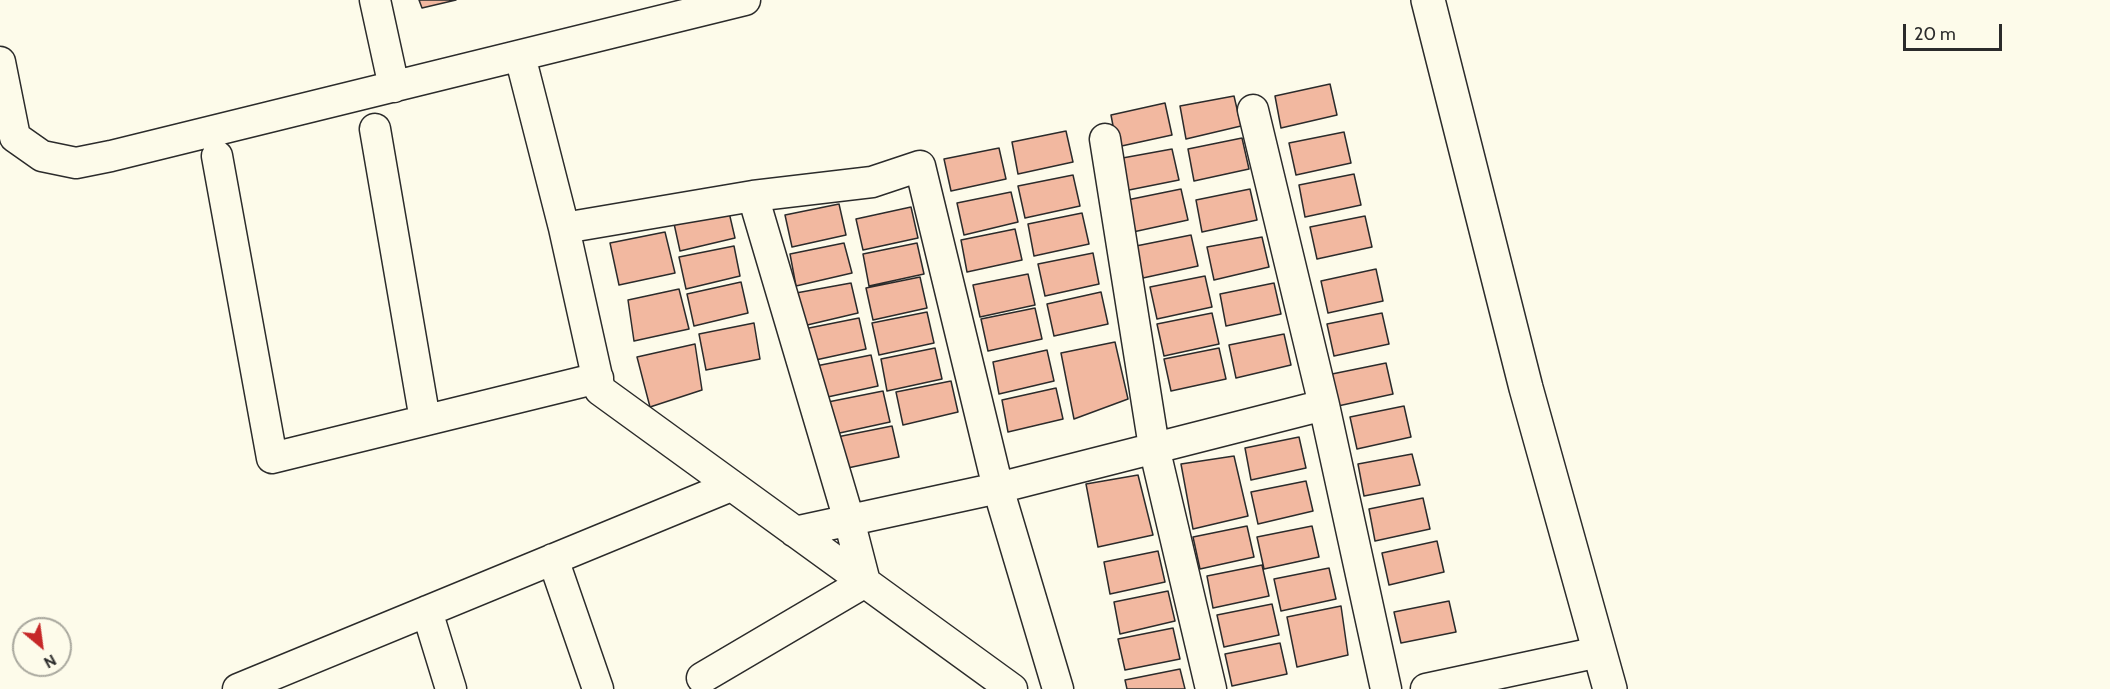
<!DOCTYPE html>
<style>
body{margin:0}
#map{position:relative;width:2110px;height:689px;overflow:hidden;background:#fdfbea;font-family:Cabin,sans-serif}
canvas{display:block}
.north{position:absolute;left:12px;top:617px;width:60px;height:60px;box-sizing:border-box;background:#fdfbea;border:2px solid #a9a89e;border-radius:50%;rotate:151deg;font-size:16px;font-weight:700;line-height:24px;text-align:center;color:#2b2b2b}
.north::after{content:'';display:block;margin:auto;width:21px;height:27px;background:#c62828;clip-path:polygon(50% 0,100% 100%,50% 72%,0 100%)}
.scale{position:absolute;left:1903px;top:24px;width:99px;height:27px;box-sizing:border-box;border:3px solid #2b2b2b;border-top:0;padding-left:8px;font-size:18px;line-height:21px;white-space:nowrap;color:#2b2b2b;-webkit-text-stroke:4px #fdfbea;paint-order:stroke}
</style>
<div id="map">
<canvas width="2110" height="689"></canvas>
<div class="north">N</div>
<div class="scale">20 m</div>
</div>
<script>
const context = document.querySelector('canvas').getContext('2d');
context.lineJoin = 'round';
function fillPath(path, color) {
  context.fillStyle = color;
  context.fill(path, 'evenodd');
}
function shape(rows) {
  const path = new Path2D();
  for (const r of rows) {
    path.moveTo(r[0], r[1]);
    for (let i = 2; i < r.length; i += 2) path.lineTo(r[i], r[i + 1]);
  }
  return path;
}
function strokePath(path, color, width, dash) {
  context.strokeStyle = color;
  context.lineWidth = width;
  context.lineCap = dash ? 'butt' : 'round';
  context.setLineDash(dash || []);
  context.stroke(path);
}
const building = shape([
 [419,0,456,0,422,8,419,0],
 [1330,84,1337,115,1281,128,1275,96,1330,84],
 [1234,96,1241,126,1186,139,1180,106,1234,96],
 [1165,103,1172,135,1117,147,1111,115,1165,103],
 [1066,131,1073,162,1018,174,1012,142,1066,131],
 [1344,132,1351,163,1296,175,1289,143,1344,132],
 [1242,138,1249,169,1194,181,1188,149,1242,138],
 [999,148,1006,179,951,191,944,159,999,148],
 [1172,149,1179,180,1124,191,1117,159,1172,149],
 [1354,174,1361,205,1305,217,1299,185,1354,174],
 [1073,175,1080,206,1025,218,1018,186,1073,175],
 [1181,189,1188,220,1133,232,1127,200,1181,189],
 [1250,189,1257,220,1202,232,1196,200,1250,189],
 [1011,192,1018,222,964,235,957,203,1011,192],
 [839,204,846,235,792,247,785,215,839,204],
 [911,207,918,238,863,250,856,219,911,207],
 [728,208,735,238,680,251,673,219,728,208],
 [1082,213,1089,244,1034,256,1028,224,1082,213],
 [1365,216,1372,247,1317,259,1310,227,1365,216],
 [1015,229,1022,260,967,272,961,240,1015,229],
 [665,232,675,273,619,285,610,243,665,232],
 [1191,235,1198,266,1143,278,1136,246,1191,235],
 [1262,237,1269,267,1214,280,1207,247,1262,237],
 [844,243,852,273,796,286,790,254,844,243],
 [917,243,924,274,869,286,863,254,917,243],
 [734,246,740,276,686,289,679,257,734,246],
 [1093,253,1099,284,1045,296,1038,264,1093,253],
 [1376,269,1383,301,1328,313,1321,281,1376,269],
 [1028,274,1035,305,980,317,973,285,1028,274],
 [1205,276,1212,307,1157,319,1150,287,1205,276],
 [920,277,927,308,873,320,866,288,920,277],
 [741,282,748,313,694,326,687,294,741,282],
 [851,283,858,313,803,326,796,293,851,283],
 [1274,283,1281,314,1226,326,1220,294,1274,283],
 [679,289,689,329,634,341,628,300,679,289],
 [1101,292,1108,324,1054,336,1047,304,1101,292],
 [1035,308,1042,339,988,351,981,319,1035,308],
 [927,312,934,343,879,355,872,323,927,312],
 [1212,313,1219,344,1164,356,1157,324,1212,313],
 [1382,313,1389,344,1334,356,1327,324,1382,313],
 [859,318,866,349,811,361,804,329,859,318],
 [754,323,760,359,706,370,699,334,754,323],
 [1284,334,1291,365,1236,378,1229,345,1284,334],
 [1115,342,1128,399,1074,419,1061,353,1115,342],
 [695,344,702,390,650,407,637,357,695,344],
 [935,348,942,379,887,391,881,359,935,348],
 [1219,348,1226,379,1171,391,1164,359,1219,348],
 [1047,350,1054,381,999,394,993,362,1047,350],
 [871,355,878,386,823,398,816,366,871,355],
 [1386,363,1393,394,1338,406,1332,374,1386,363],
 [951,381,958,412,903,425,896,392,951,381],
 [1056,388,1063,419,1008,432,1002,400,1056,388],
 [883,391,890,422,835,434,828,402,883,391],
 [1404,406,1411,437,1357,449,1350,417,1404,406],
 [892,426,899,457,843,469,837,437,892,426],
 [1299,437,1306,468,1251,480,1245,448,1299,437],
 [1412,454,1420,485,1364,496,1358,464,1412,454],
 [1234,456,1248,516,1193,529,1181,464,1234,456],
 [1138,475,1153,535,1098,547,1086,484,1138,475],
 [1306,481,1313,511,1258,524,1251,492,1306,481],
 [1423,498,1430,529,1375,541,1369,509,1423,498],
 [1247,526,1254,557,1200,569,1193,537,1247,526],
 [1312,526,1319,557,1264,569,1257,537,1312,526],
 [1437,541,1444,572,1389,585,1382,553,1437,541],
 [1158,551,1165,582,1110,594,1104,562,1158,551],
 [1262,565,1269,596,1213,608,1207,576,1262,565],
 [1329,568,1336,599,1281,611,1274,579,1329,568],
 [1168,591,1175,621,1120,634,1114,602,1168,591],
 [1449,601,1456,632,1401,643,1394,612,1449,601],
 [1272,604,1279,635,1224,647,1217,615,1272,604],
 [1341,606,1348,655,1297,667,1287,617,1341,606],
 [1173,628,1180,659,1125,670,1118,639,1173,628],
 [1280,643,1287,674,1232,686,1225,654,1280,643],
 [1180,669,1185,689,1127,689,1125,680,1180,669]
]);
fillPath(building, '#f2b8a0');
strokePath(building, '#2b2b2b', 1.5);
const street = shape([
 [375,0,394,87],
 [520,56,564,228,753,196,872,182,920,166,998,488,1058,689],
 [0,62,15,137,42,156,76,163,111,156,745,0],
 [1253,110,1324,405,1386,689],
 [375,129,425,420],
 [1105,139,1154,447,1211,689],
 [217,156,272,458,598,378],
 [564,228,600,390,1012,689],
 [795,532,998,488,1324,405],
 [553,559,598,689],
 [427,611,451,689],
 [702,678,865,582,849,520,753,196],
 [238,689,731,486],
 [1426,689,1599,652]
]);
const secondary = shape([
 [1428,0,1526,388,1610,689]
]);
strokePath(street, '#2b2b2b', 33);
strokePath(secondary, '#2b2b2b', 36);
strokePath(street, '#fdfbea', 30);
strokePath(secondary, '#fdfbea', 33);
</script>
